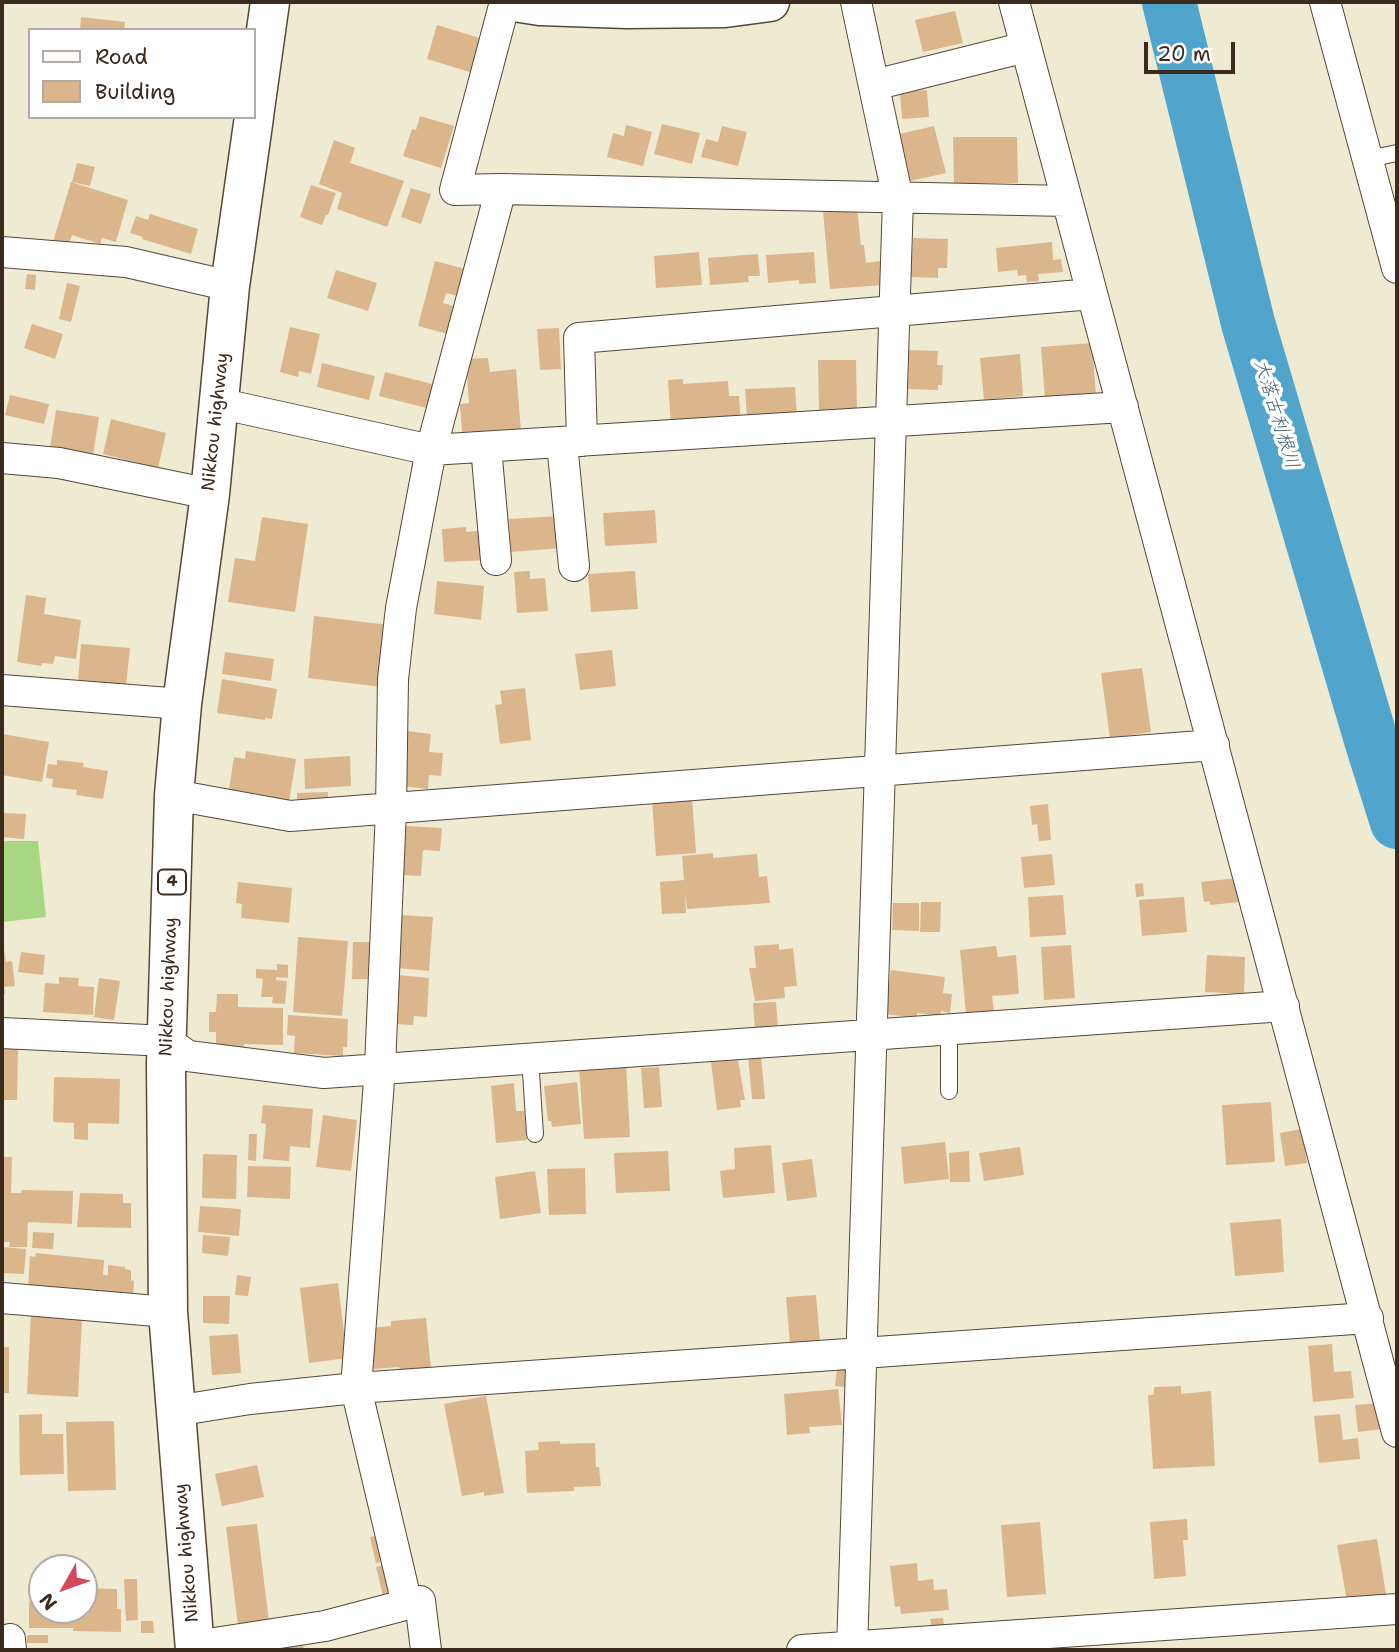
<!DOCTYPE html>
<meta charset="utf-8">
<style>
body{margin:0}
#map{position:relative;width:1399px;height:1652px;overflow:hidden;background:#efead2;font-family:"Shantell Sans",sans-serif}
canvas{display:block}
.frame{position:absolute;inset:0;border:4px solid #3b2a1e;pointer-events:none}
.legend{position:absolute;left:28px;top:28px;width:228px;height:91px;box-sizing:border-box;background:#fff;border:2px solid #b1aaa5;margin:0;padding:9px 12px;list-style:none;font-size:21px;color:#3b2a1e}
.legend li{display:flex;align-items:center;gap:14px;height:35px}
.legend b{width:35px;border:2px solid #b1aaa5}
.north{position:absolute;left:28px;top:1554px;width:70px;height:70px;box-sizing:border-box;background:#fff;border:2px solid #b1aaa5;border-radius:50%;rotate:230deg;font-size:19px;font-weight:700;line-height:28px;text-align:center;color:#3b2a1e}
.north::after{content:'';display:block;margin:auto;width:24px;height:32px;background:#d1495b;clip-path:polygon(50% 0,100% 100%,50% 72%,0 100%)}
.scale{position:absolute;left:1144px;top:42px;width:91px;height:32px;box-sizing:border-box;border:4px solid #3b2a1e;border-top:0;padding-left:9px;font-size:21px;line-height:24px;white-space:nowrap;color:#3b2a1e;-webkit-text-stroke:5px #fff;paint-order:stroke}
</style>
<div id="map">
<canvas width="1399" height="1652"></canvas>
<div class="frame"></div>
<ul class="legend">
<li><b style="height:9px;background:#fff"></b>Road</li>
<li><b style="height:19px;background:#dbb68d"></b>Building</li>
</ul>
<div class="north">N</div>
<div class="scale">20 m</div>
</div>
<script>
const context = document.querySelector('canvas').getContext('2d');
context.lineJoin = 'round';
function fillPath(path, color) {
  context.fillStyle = color;
  context.fill(path, 'evenodd');
}
function shape(rows) {
  const path = new Path2D();
  for (const r of rows) {
    path.moveTo(r[0], r[1]);
    for (let i = 2; i < r.length; i += 2) path.lineTo(r[i], r[i + 1]);
  }
  return path;
}
function strokePath(path, color, width, dash) {
  context.strokeStyle = color;
  context.lineWidth = width;
  context.lineCap = dash ? 'butt' : 'round';
  context.setLineDash(dash || []);
  context.stroke(path);
}
function label(font, color, halo, rows, align = 'center') {
  context.font = font + ' "Shantell Sans","Klee One",sans-serif';
  context.lineWidth = 7;
  context.setLineDash([]);
  context.textBaseline = 'middle';
  context.strokeStyle = halo;
  context.fillStyle = color;
  for (const [text, x, y, turn = 0] of rows) {
    context.save();
    context.translate(x, y);
    context.rotate((+turn || 0) * Math.PI / 180);
    context.textAlign = isNaN(turn) ? turn : align;
    if (halo) context.strokeText(text, 0, 0);
    context.fillText(text, 0, 0);
    context.restore();
  }
}
fillPath(shape([
 [2,841,38,841,46,917,2,922]
]), '#a9d682');
strokePath(shape([
 [1169,2,1248,323,1372,743,1397,822]
]), '#51a5cd', 54);
fillPath(shape([
 [955,11,963,43,923,52,915,20],
 [81,17,125,22,124,30,80,30],
 [437,25,483,39,473,73,427,59],
 [927,90,929,117,902,119,900,92],
 [420,116,454,126,441,168,403,156,412,129,416,130],
 [662,124,700,133,692,164,654,154],
 [626,125,652,132,643,166,607,157,613,133,624,136],
 [722,126,747,132,738,166,701,157,706,139,718,142],
 [934,126,946,173,910,181,899,134],
 [953,137,1017,137,1018,183,954,183],
 [334,140,355,148,350,163,404,181,387,227,337,209,342,193,319,184],
 [77,163,95,167,90,186,72,182],
 [71,182,128,200,116,242,102,238,100,244,72,235,68,246,53,242],
 [311,185,336,193,328,215,326,215,322,225,300,217],
 [411,188,431,194,421,224,401,217],
 [857,208,861,245,864,245,866,263,881,261,883,285,830,289,823,211],
 [150,214,198,229,191,254,142,239,143,237,130,233,136,216,148,220],
 [913,238,948,239,947,268,938,268,938,278,911,277],
 [1052,242,1053,260,1061,259,1063,272,1038,274,1039,281,1027,282,1026,275,1018,276,1017,270,998,272,996,248],
 [699,252,702,285,656,288,654,256],
 [814,252,816,283,799,284,799,280,768,283,766,255],
 [758,254,760,276,748,276,749,282,710,285,708,258],
 [435,261,465,269,458,296,446,293,443,303,456,307,448,334,418,326],
 [336,270,377,283,368,311,327,298],
 [27,274,36,275,35,290,25,289],
 [67,283,80,286,71,322,59,319],
 [32,324,63,334,55,359,24,348],
 [290,327,320,334,311,374,299,371,298,377,280,372],
 [559,328,561,369,540,370,537,329],
 [1092,343,1096,396,1045,400,1041,347],
 [909,350,938,351,937,365,943,365,942,385,938,385,938,390,908,389],
 [1020,354,1023,396,984,400,980,358],
 [488,358,490,372,516,369,521,432,472,436,472,431,462,432,460,404,469,403,466,359],
 [818,360,856,360,857,412,819,412],
 [322,363,375,376,369,400,317,387],
 [385,372,440,386,435,410,379,396],
 [683,379,683,384,728,381,729,396,739,396,741,424,671,428,668,380],
 [795,387,797,415,747,417,745,389],
 [10,395,49,404,44,424,5,415],
 [56,410,99,417,93,455,50,448],
 [111,419,166,433,158,468,103,454],
 [655,510,657,543,605,546,603,513],
 [560,516,562,548,511,552,509,519],
 [262,517,308,524,295,612,228,602,235,558,255,561],
 [466,527,466,532,487,530,488,560,444,562,442,529],
 [530,571,530,579,545,578,548,611,517,613,514,572],
 [635,571,638,609,591,612,588,574],
 [437,581,484,586,481,620,434,614],
 [26,595,46,598,44,614,81,620,76,659,55,656,53,664,42,663,41,666,17,662],
 [314,616,389,625,382,687,308,678],
 [81,644,130,648,126,686,78,681],
 [612,650,616,686,580,690,575,654],
 [225,652,274,659,271,681,222,674],
 [1142,668,1151,732,1110,738,1101,673],
 [222,679,277,689,272,719,265,718,265,720,217,713],
 [525,688,531,740,500,744,495,705,502,704,500,691],
 [407,731,431,734,429,752,443,753,441,776,429,775,428,789,401,786],
 [2,734,49,742,42,782,2,775],
 [246,751,296,759,289,802,269,799,269,796,229,789,234,757,245,759],
 [350,756,351,786,305,789,304,759],
 [57,760,84,763,83,767,108,771,103,799,76,795,77,790,52,787,53,779,46,778,48,764,57,765],
 [328,792,328,806,297,806,297,793],
 [692,797,696,853,656,856,652,800],
 [1048,804,1051,840,1039,841,1037,824,1032,825,1030,806],
 [3,813,26,814,24,839,2,837],
 [406,826,442,828,440,851,423,850,421,876,403,875],
 [713,853,713,858,757,854,759,877,767,876,770,903,687,909,685,892,686,913,662,914,660,882,684,880,682,856],
 [1052,854,1055,885,1024,888,1021,857],
 [1237,878,1240,902,1210,905,1210,901,1204,902,1201,882],
 [238,882,292,888,289,923,241,918,242,904,236,903],
 [1143,883,1144,896,1136,897,1135,884],
 [1063,895,1066,935,1030,937,1028,897],
 [1184,897,1187,932,1142,936,1139,900],
 [921,902,941,902,940,932,920,932],
 [893,903,919,903,919,931,892,930],
 [401,915,433,917,429,971,397,968],
 [298,937,348,941,342,1016,293,1012],
 [353,942,376,942,375,979,352,979],
 [779,944,779,950,793,948,797,986,784,987,785,998,755,1001,749,968,756,968,754,946],
 [1071,945,1075,998,1044,1000,1041,947],
 [996,946,998,957,1016,955,1019,994,992,996,994,1011,966,1014,960,950],
 [4,949,6,962,12,961,15,986,4,987,5,994,2,994,2,950],
 [21,952,45,955,43,975,18,972],
 [1207,955,1245,957,1244,994,1205,992],
 [277,964,288,965,288,978,276,977,276,980,287,981,285,1004,272,1003,273,997,261,997,263,979,256,978,256,969,277,970],
 [891,970,945,977,943,993,952,994,950,1013,941,1011,940,1016,917,1013,917,1018,885,1014],
 [398,975,429,978,427,1017,414,1016,413,1025,395,1024],
 [59,977,79,978,78,986,94,987,93,1015,43,1012,45,983,59,984],
 [99,978,120,981,114,1020,94,1017],
 [217,994,238,994,238,1007,283,1008,283,1045,244,1044,243,1050,216,1050,216,1032,209,1032,209,1012,216,1012],
 [776,1002,778,1029,755,1030,753,1003],
 [288,1015,348,1019,347,1047,343,1047,343,1056,294,1053,295,1036,287,1035],
 [2,1048,18,1048,17,1100,2,1100],
 [761,1055,765,1099,752,1099,748,1056],
 [738,1060,745,1100,740,1100,741,1107,717,1110,711,1062],
 [626,1063,630,1137,584,1139,579,1065],
 [659,1067,662,1107,644,1108,641,1068],
 [54,1077,120,1079,119,1124,88,1123,88,1140,74,1139,74,1123,53,1122],
 [577,1082,581,1124,552,1127,551,1121,548,1121,544,1086],
 [514,1083,516,1111,524,1111,527,1140,496,1143,491,1086],
 [1271,1102,1275,1162,1226,1165,1222,1105],
 [263,1105,313,1109,310,1148,290,1146,289,1161,263,1159,266,1124,261,1123],
 [323,1115,357,1120,351,1171,316,1167],
 [1302,1129,1307,1163,1285,1166,1280,1133],
 [249,1134,257,1134,256,1161,248,1160],
 [945,1142,949,1179,904,1184,901,1147],
 [771,1145,775,1193,723,1198,720,1171,735,1169,734,1148],
 [1020,1147,1024,1175,984,1181,979,1153],
 [668,1151,670,1191,616,1193,614,1153],
 [969,1151,970,1182,950,1182,949,1153],
 [203,1154,237,1155,236,1199,202,1198],
 [2,1157,12,1157,11,1193,21,1193,22,1190,73,1191,72,1224,28,1222,27,1247,9,1247,10,1242,2,1242],
 [812,1159,817,1197,787,1201,782,1163],
 [248,1166,291,1167,290,1199,247,1197],
 [585,1168,586,1214,549,1215,547,1169],
 [535,1171,541,1213,500,1219,495,1177],
 [80,1193,123,1194,123,1203,131,1203,131,1228,77,1227],
 [200,1206,241,1209,239,1236,198,1232],
 [1281,1219,1284,1272,1235,1276,1230,1223],
 [33,1232,54,1233,53,1249,32,1248],
 [203,1235,230,1237,228,1256,202,1253],
 [2,1247,26,1249,24,1274,2,1273],
 [36,1253,104,1260,103,1275,108,1275,108,1265,125,1267,125,1269,131,1270,131,1280,134,1281,133,1298,28,1289,30,1256,35,1257],
 [237,1275,251,1277,248,1296,235,1295],
 [338,1283,347,1358,309,1363,300,1288],
 [816,1295,820,1341,790,1344,786,1297],
 [203,1296,230,1296,229,1324,203,1323],
 [31,1315,82,1318,78,1397,27,1394],
 [426,1318,431,1369,400,1371,399,1367,374,1369,370,1328,391,1326,391,1321],
 [238,1334,241,1373,212,1375,209,1336],
 [1332,1344,1334,1372,1351,1371,1354,1398,1313,1402,1308,1346],
 [2,1347,9,1347,9,1393,2,1393],
 [837,1369,849,1370,847,1387,835,1386],
 [1181,1386,1181,1394,1211,1391,1215,1466,1153,1469,1148,1395,1154,1395,1154,1387],
 [838,1389,842,1425,809,1427,810,1433,787,1435,784,1394],
 [486,1396,504,1493,484,1496,484,1492,462,1496,444,1404],
 [1380,1403,1382,1429,1358,1432,1355,1405],
 [42,1414,42,1434,63,1434,64,1474,20,1475,19,1415],
 [1340,1414,1343,1440,1358,1438,1360,1459,1319,1463,1314,1416],
 [114,1421,116,1490,68,1491,66,1422],
 [560,1441,560,1444,595,1443,596,1467,599,1467,601,1486,574,1487,574,1491,527,1493,525,1451,539,1450,538,1442],
 [257,1465,264,1497,222,1506,215,1474],
 [1187,1519,1188,1540,1183,1540,1186,1576,1154,1579,1150,1522],
 [1040,1522,1046,1594,1007,1597,1001,1525],
 [257,1524,269,1622,238,1626,226,1527],
 [386,1533,391,1560,376,1563,370,1537],
 [1377,1539,1386,1594,1347,1601,1337,1545],
 [392,1563,401,1596,384,1600,376,1567],
 [917,1563,918,1581,933,1579,934,1590,947,1589,949,1610,901,1614,900,1606,895,1607,890,1566],
 [124,1579,137,1579,138,1620,126,1621],
 [84,1588,117,1589,117,1609,121,1609,121,1632,73,1631,73,1628,29,1628,29,1602,42,1601,42,1610,84,1610],
 [943,1618,944,1627,932,1628,930,1619],
 [141,1621,153,1621,154,1633,141,1633],
 [27,1635,48,1635,48,1643,27,1643],
 [303,1645,304,1650,280,1650,279,1647]
]), '#dbb68d');
const service = shape([
 [1368,159,1397,153],
 [949,1030,949,1091],
 [530,1057,535,1134]
]);
const minor = shape([
 [505,2,455,190,501,189,1067,201],
 [1014,2,1397,1432],
 [1325,2,1397,268],
 [874,85,1026,47],
 [2,252,126,262,230,286],
 [218,403,431,450,1123,407],
 [582,441,579,338,1092,294],
 [562,443,574,566],
 [486,447,496,560],
 [2,458,59,463,210,494],
 [2,690,182,704],
 [174,795,290,816,1214,745],
 [2,1033,167,1041,188,1056,324,1073,1284,1006],
 [2,1298,168,1312],
 [175,1411,250,1399,356,1388,1368,1318],
 [407,1604,356,1388,380,1067,391,810,393,679,401,608,431,450,501,189],
 [10,1639,11,1650],
 [195,1646,325,1626,420,1601,426,1650],
 [802,1650,1397,1609],
 [852,1650,898,199,856,2]
]);
const tertiary = shape([
 [514,2,540,6,627,9,725,8,770,2]
]);
const trunk = shape([
 [254,116,270,2],
 [195,1650,168,1312,166,1063,174,795,182,704,210,494,230,286,254,117]
]);
strokePath(service, '#564739', 18);
strokePath(minor, '#564739', 32);
strokePath(tertiary, '#564739', 41);
strokePath(trunk, '#564739', 41);
strokePath(service, '#fff', 16);
strokePath(minor, '#fff', 30);
strokePath(tertiary, '#fff', 38);
strokePath(trunk, '#fff', 38);
for (const [x, y, w] of [
 [172,882,28]
]) {
  const box = new Path2D();
  box.roundRect(x - w / 2, y - 12.5, w, 25, 5);
  context.fillStyle = '#fff';
  context.fill(box);
  strokePath(box, '#3b2a1e', 2);
}
label('bold 16px', '#3b2a1e', null, [
 ["4",172,882]
]);
label('18px', '#3b2a1e', '#fff', [
 ["Nikkou highway",216,422,-84],
 ["Nikkou highway",169,987,-88],
 ["Nikkou highway",187,1553,-95]
]);
label('italic 19px', '#45616d', '#fff', [
 ["大落古利根川",1276,414,73]
]);
</script>
